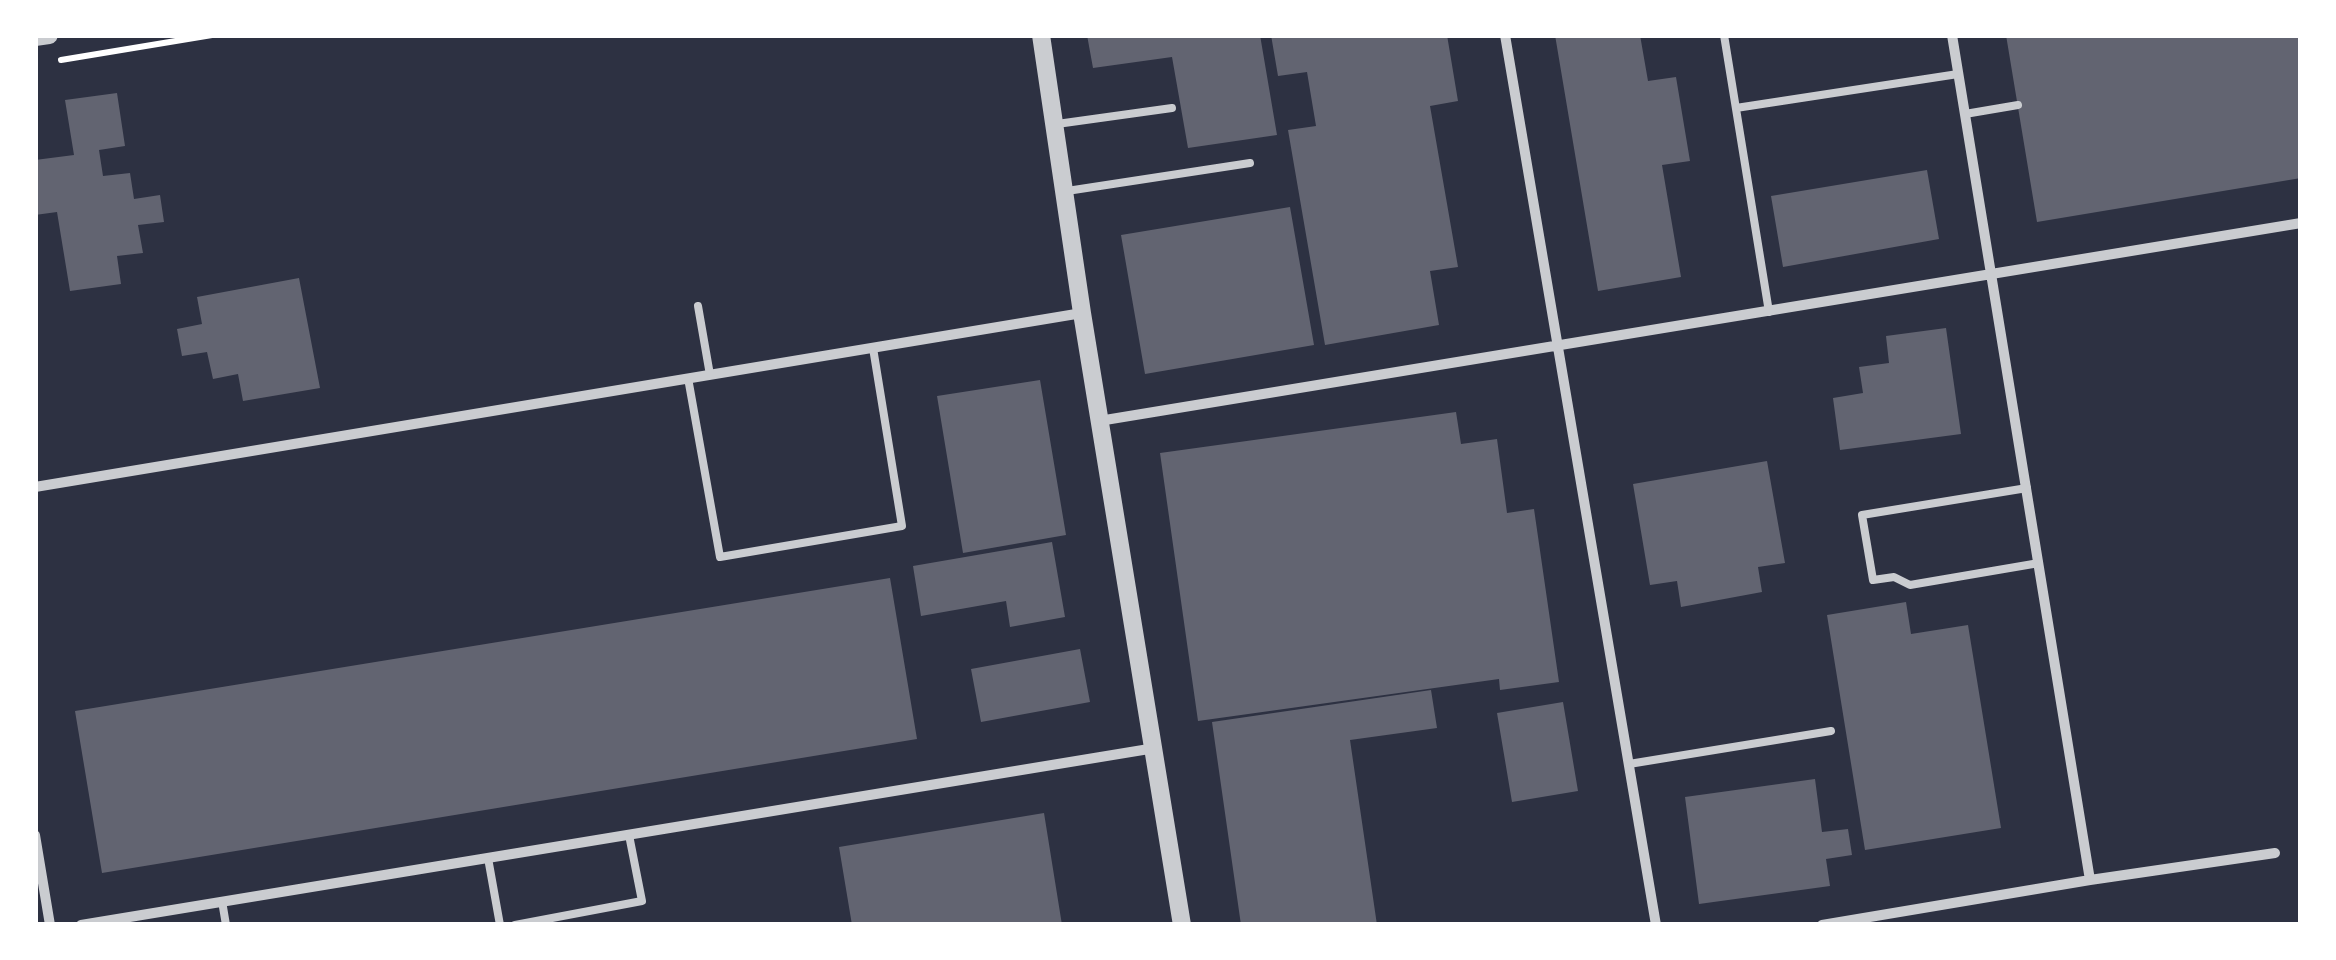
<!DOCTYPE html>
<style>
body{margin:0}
#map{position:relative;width:2336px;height:960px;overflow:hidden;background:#2d3142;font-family:Roboto,sans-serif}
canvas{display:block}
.frame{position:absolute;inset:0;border:38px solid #fff;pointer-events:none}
</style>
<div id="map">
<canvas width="2336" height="960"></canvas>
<div class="frame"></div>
</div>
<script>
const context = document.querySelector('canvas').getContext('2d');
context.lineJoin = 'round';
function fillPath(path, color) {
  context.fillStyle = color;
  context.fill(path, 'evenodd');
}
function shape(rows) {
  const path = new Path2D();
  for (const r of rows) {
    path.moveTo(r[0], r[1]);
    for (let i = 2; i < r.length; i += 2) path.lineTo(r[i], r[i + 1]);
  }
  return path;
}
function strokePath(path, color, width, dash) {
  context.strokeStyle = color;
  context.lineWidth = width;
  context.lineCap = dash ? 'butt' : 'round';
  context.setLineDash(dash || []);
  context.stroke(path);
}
fillPath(shape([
 [1087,35,1260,35,1277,135,1188,148,1172,57,1093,68],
 [1271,35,1447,35,1458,101,1430,106,1458,267,1430,271,1439,325,1325,345,1288,130,1316,126,1307,72,1278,76],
 [1555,35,1640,35,1648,81,1676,77,1690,161,1662,165,1681,277,1598,291],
 [2006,35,2301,35,2301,178,2037,222],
 [117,93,125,146,99,150,103,176,130,173,134,199,160,195,164,222,138,225,143,253,117,256,121,284,70,291,57,212,35,215,35,160,74,155,65,100],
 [1927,170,1939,239,1783,267,1771,196],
 [1290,207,1314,345,1145,374,1121,235],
 [299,278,320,388,243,401,238,374,213,379,207,352,182,356,177,329,202,324,197,297],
 [1946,328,1961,434,1840,450,1833,398,1863,393,1859,367,1889,363,1886,336],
 [1040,380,1066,535,963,553,937,396],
 [1456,412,1461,444,1497,439,1507,513,1534,509,1559,682,1500,690,1499,679,1198,721,1160,453],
 [1767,461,1785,563,1758,567,1762,592,1681,607,1677,581,1650,585,1633,484],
 [1052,542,1065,617,1010,627,1006,601,921,616,913,566],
 [890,578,917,739,102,873,75,711],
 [1906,602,1911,634,1968,625,2001,828,1865,850,1827,615],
 [1080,649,1090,702,981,722,971,669],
 [1431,690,1437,728,1350,740,1377,925,1241,925,1212,722],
 [1563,702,1578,791,1512,802,1497,713],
 [1815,779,1822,832,1848,829,1852,855,1826,859,1830,886,1699,904,1685,797],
 [1044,813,1062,925,852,925,839,847]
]), '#626471');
strokePath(shape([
 [61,60,212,35]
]), '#fff', 6);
strokePath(shape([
 [1724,35,1769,312],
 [1736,108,1958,74],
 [1965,114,2018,105],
 [1057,124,1172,108],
 [1067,191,1250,163],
 [698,306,710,375],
 [688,378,720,557,902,526,873,348],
 [2027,488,1862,515,1873,580,1894,577,1910,585,2039,563],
 [1629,764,1831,731],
 [488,858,500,925],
 [222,901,226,925],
 [515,925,642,901,629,835]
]), '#caccd0', 8);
strokePath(shape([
 [1505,35,1656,925],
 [1952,35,2090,880],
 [1099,421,2301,223],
 [35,487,1082,313],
 [35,835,50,925],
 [81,925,1155,748],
 [1822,925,2090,880,2275,853]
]), '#caccd0', 10);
strokePath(shape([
 [1041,35,1082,313,1182,925],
 [35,37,49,35]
]), '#caccd0', 18);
</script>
